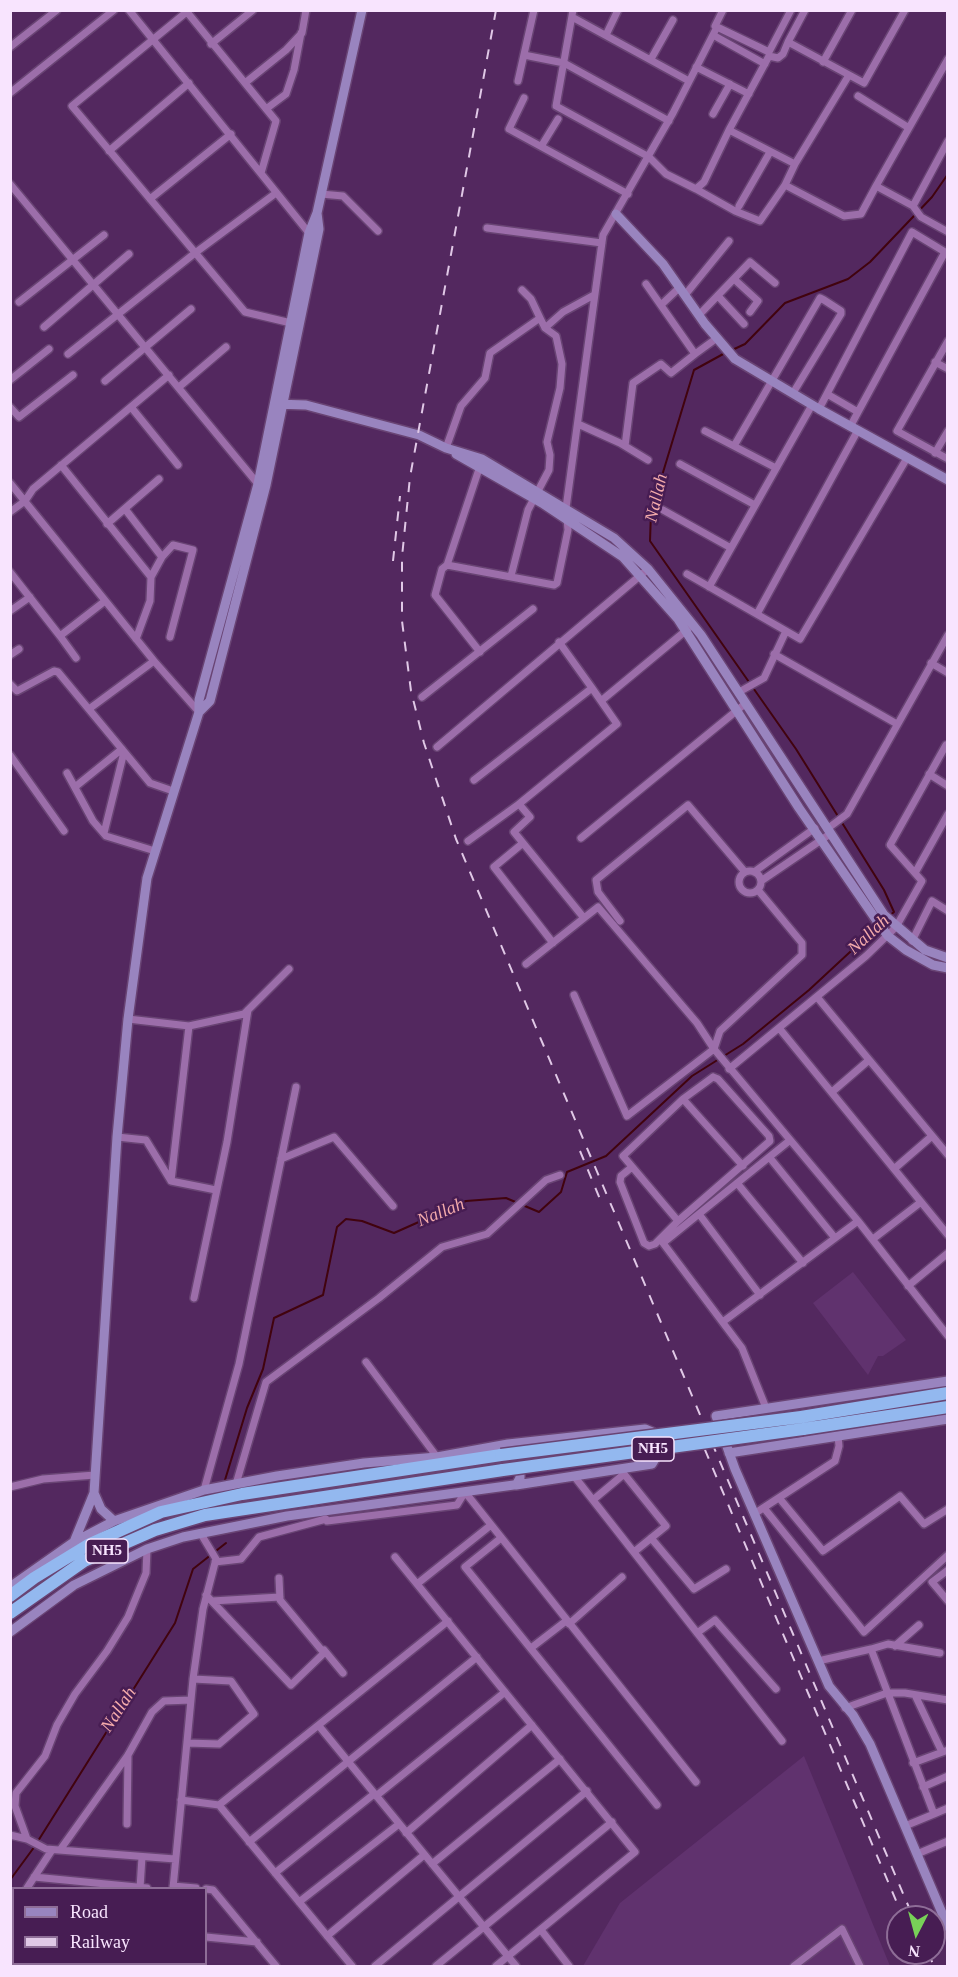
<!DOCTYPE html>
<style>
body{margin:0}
#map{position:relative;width:958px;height:1977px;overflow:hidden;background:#53285f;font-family:"Times New Roman",serif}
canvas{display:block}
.frame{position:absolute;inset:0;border:12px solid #f8e4fe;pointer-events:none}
.legend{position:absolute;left:12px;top:1887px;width:195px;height:78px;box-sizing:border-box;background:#471d53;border:2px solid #8e6d97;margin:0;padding:8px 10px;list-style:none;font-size:18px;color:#f8e4fe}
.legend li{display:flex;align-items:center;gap:12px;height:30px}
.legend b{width:30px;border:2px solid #8e6d97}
.north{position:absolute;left:886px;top:1905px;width:60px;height:60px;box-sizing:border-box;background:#471d53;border:2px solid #8e6d97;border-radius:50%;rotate:186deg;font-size:16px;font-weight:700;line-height:24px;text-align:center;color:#f8e4fe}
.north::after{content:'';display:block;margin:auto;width:21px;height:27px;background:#78d158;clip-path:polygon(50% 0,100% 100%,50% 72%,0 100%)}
</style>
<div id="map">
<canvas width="958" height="1977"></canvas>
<div class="frame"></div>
<ul class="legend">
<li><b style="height:8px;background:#9984bf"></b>Road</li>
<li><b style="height:8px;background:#e0c8e6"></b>Railway</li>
</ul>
<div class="north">N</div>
</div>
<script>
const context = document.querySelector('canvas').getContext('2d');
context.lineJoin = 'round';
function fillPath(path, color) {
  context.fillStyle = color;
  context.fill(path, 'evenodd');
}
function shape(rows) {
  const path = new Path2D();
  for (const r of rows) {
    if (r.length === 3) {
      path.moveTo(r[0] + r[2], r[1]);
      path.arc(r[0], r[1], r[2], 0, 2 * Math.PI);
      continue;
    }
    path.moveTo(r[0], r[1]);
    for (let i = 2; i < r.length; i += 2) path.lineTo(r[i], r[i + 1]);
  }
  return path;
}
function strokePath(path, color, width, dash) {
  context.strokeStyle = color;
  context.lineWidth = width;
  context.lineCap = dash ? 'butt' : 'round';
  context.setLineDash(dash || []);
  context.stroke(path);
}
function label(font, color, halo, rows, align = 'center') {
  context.font = font + ' "Times New Roman",serif';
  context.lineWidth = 5;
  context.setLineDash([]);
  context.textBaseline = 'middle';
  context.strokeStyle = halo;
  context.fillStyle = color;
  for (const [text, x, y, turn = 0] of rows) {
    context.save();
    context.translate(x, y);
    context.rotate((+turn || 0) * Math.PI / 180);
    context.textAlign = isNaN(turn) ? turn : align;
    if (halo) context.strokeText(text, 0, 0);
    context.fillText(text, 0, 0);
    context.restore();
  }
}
fillPath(shape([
 [853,1272,906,1340,883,1356,878,1356,868,1375,813,1303],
 [804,1756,890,1966,583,1966,620,1903]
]), '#60326e');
strokePath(shape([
 [730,351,745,344,785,303,848,279,870,262,932,197,948,174],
 [725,353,694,370,651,512,650,541,796,749,884,890,894,912,889,916],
 [225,1480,247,1408,263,1369,274,1318,323,1295,337,1227,346,1219,362,1221,394,1233,466,1201,506,1198,539,1212,561,1192,567,1172,606,1156,692,1076,743,1044,809,990,878,926],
 [38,1841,175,1623,193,1569,226,1543],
 [10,1880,35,1846]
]), '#41030e', 2);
const street = shape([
 [129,10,309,233],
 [189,10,72,106,245,312,291,323],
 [573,10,556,106,649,157,666,174,696,189,704,182,729,130,795,164,785,185,844,216,861,214,876,186,913,206,921,217,948,232],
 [723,10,715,26,769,52,791,10],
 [187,12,276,121,261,173],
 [572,17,689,81],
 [606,35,618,10],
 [713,35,765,64],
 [788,42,805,10],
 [211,44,253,10],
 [10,47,57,10],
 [524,55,564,63,669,121],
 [651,59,673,20],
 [823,62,852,10],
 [696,67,749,94],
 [518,81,534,10],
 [245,83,286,50,302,33,306,10],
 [10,93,114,10],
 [858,96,909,128],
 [524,98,509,129,628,194],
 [266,109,286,94,294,70,301,33],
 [713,114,730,84],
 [729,130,769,56,778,58,783,54,788,42,864,83,905,10],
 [542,145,558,119],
 [109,151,189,83],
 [795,164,849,75],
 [10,184,258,484],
 [876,186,948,59],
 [696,189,735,211,760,221,785,185],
 [321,194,343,196,378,231],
 [150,199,231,134],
 [739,206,770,152],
 [913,206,948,141],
 [487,228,602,243],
 [734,279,758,301,750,312],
 [522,290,531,299,540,318],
 [685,295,729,241],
 [718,296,744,324],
 [19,302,104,235],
 [661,305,679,288],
 [699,315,750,262,775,283],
 [44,327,129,254],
 [545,328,563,312,594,295],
 [948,341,897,431,948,459],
 [68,354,195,253,276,193],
 [695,354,717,338],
 [935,362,948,369],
 [10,380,49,349],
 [105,381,191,309],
 [179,387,226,347],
 [10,407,19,417,73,375],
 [131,407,178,465],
 [819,409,912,232,945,252,858,412,827,394],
 [578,424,620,443,648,460],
 [850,427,858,412],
 [705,431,776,468],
 [625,446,633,383,661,364,671,373,695,354,646,284],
 [734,446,820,298,824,300,841,311,841,314,793,393],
 [446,448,461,406,485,378,490,353,540,318,545,328,556,336,562,364,560,388,547,442,550,455,549,470,528,510,511,576],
 [935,453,948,431],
 [680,464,755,505],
 [61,465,151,577,150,601,136,639],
 [10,483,154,661,199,712],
 [125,509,162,557],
 [663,510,731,548],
 [10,512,25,501,33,489,169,375],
 [107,524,159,479],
 [447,565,554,585,557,583,568,530,566,508,603,235,673,113,717,27],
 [10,572,60,636,105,601],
 [687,574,800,639,907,458],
 [151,577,162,557,173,545,193,550,170,637],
 [709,587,812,405],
 [10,611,30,597],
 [757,614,858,430],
 [60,636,76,658],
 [559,642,592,688],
 [480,652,435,595,442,569,447,565,481,463],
 [774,654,897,724],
 [10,655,19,649],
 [931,663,948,673],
 [10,684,17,691,54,671,58,672,150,783,173,791],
 [739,692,764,678,786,631],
 [422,697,533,609],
 [89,709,154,661],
 [437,747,648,569],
 [10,755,64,831],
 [67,773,93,821,106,836,155,851],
 [929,774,948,786],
 [474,780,592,688,601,701,689,628],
 [75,787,122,749],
 [519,804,530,817,514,832,584,918,526,964],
 [827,829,847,814,948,635],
 [104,833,124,752],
 [581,838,746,703],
 [468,841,519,804,617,724,601,701],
 [523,843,494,867,553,943],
 [750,882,11],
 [754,872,815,828],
 [915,873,948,814],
 [761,881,830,834],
 [758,890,802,943,802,955,720,1031,714,1049,858,1221,948,1336],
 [620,921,598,892,596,880,688,805,745,872],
 [912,941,932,901,948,911],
 [574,995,627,1116,714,1049,697,1023,598,907,584,918],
 [817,997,948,1155],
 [128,1019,189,1026,244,1014,289,969],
 [779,1028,948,1235],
 [729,1069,866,956,896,927,922,881,890,845,946,745],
 [713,1077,718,1079,769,1136,770,1141,678,1221,623,1156,683,1099,713,1077],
 [832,1092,869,1060],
 [683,1099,743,1166],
 [117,1137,146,1140,171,1181,216,1190],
 [770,1158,835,1238],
 [281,1159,334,1137,393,1206],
 [632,1167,621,1176,620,1182,644,1243,649,1246,655,1244,678,1221],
 [894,1169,932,1136],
 [171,1181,189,1026],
 [737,1183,803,1263],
 [699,1214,760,1295],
 [873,1239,921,1202],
 [908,1286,948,1253],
 [194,1298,227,1142,248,1010],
 [724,1321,858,1221],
 [366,1362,437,1457],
 [766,1408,742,1348,663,1243,789,1141],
 [620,1469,666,1526,634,1552],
 [574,1476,782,1741],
 [236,1484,266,1382,379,1298,442,1247,487,1234,546,1180,560,1175],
 [10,1487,43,1479,95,1475],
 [204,1490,239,1364,296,1087],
 [780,1499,823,1551,900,1496,924,1524,948,1509],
 [593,1500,624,1474],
 [764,1508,864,1632,948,1555],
 [754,1514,835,1461,839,1446,838,1436],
 [327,1521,457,1505,465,1492,696,1782],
 [501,1538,465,1567,657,1805],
 [651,1538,694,1589,726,1569],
 [395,1557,635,1852,496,1966],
 [215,1562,241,1559,259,1537,326,1519],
 [948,1570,932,1582,948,1601],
 [417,1584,491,1525],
 [206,1595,291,1685,324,1653,280,1600,279,1578],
 [212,1601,280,1597],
 [569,1624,622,1577],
 [697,1633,715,1620,776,1689],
 [895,1646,919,1625],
 [531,1648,566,1621],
 [871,1649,888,1644,940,1653],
 [324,1650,343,1673],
 [818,1661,871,1649,934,1814,948,1808],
 [915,1695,942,1752],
 [845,1708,887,1693,905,1693,948,1700],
 [319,1726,516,1966],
 [187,1743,219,1744,254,1714,231,1681,193,1679],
 [913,1763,948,1750],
 [923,1787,948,1776],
 [376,1796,505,1692],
 [181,1800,219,1805,352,1966],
 [219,1805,448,1621],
 [127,1824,128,1755],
 [905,1826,934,1814],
 [406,1833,532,1725],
 [10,1835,27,1839,46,1849,175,1859],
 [27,1839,15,1806,16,1793,45,1756,57,1725,75,1694,107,1651,128,1617,146,1573,147,1549],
 [249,1842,477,1657],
 [60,1850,128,1755,152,1712,164,1701,191,1700],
 [917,1854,948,1841],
 [432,1864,560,1759],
 [275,1873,374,1794],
 [34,1877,147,1888],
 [173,1886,196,1888],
 [27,1888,52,1850],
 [140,1888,142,1857],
 [173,1888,193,1679,203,1609,216,1559,201,1534],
 [206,1889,213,1890,276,1966],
 [299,1902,399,1824],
 [541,1930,569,1966],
 [327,1936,424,1855],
 [10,1937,14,1940],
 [206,1937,257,1942],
 [33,1964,35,1966],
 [86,1964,88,1966],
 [167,1966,167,1964],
 [375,1966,587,1791],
 [436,1966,612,1822],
 [794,1966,842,1929,860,1966]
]);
const secondary = shape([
 [616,214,663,264,705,324,735,359,819,409,948,480],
 [275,404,306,405,419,435,446,448,482,459,614,538,648,569,701,635,884,915,925,950,948,958],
 [456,454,542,503,623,557,678,619,799,808,877,921,888,936,906,950,933,965,948,968],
 [199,712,210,701,266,485,319,229,317,213],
 [948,1381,716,1416,735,1469,829,1686,853,1715,870,1744,948,1927],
 [516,1448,520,1460,520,1478,516,1485],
 [729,1453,948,1419],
 [94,1493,101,1509,114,1521],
 [74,1542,94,1493,117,1137,128,1019,147,878,199,712,199,700,258,484,309,233,317,213,362,10],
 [10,1587,74,1542,114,1521,204,1490,277,1476,364,1463,437,1457,508,1444,645,1429,652,1432,655,1459,652,1464,516,1485],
 [10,1632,74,1585,147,1549,183,1537,287,1516,521,1484]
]);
const highway = shape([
 [801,1417,948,1393],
 [803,1429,948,1407],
 [10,1596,34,1578,88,1545,161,1512,242,1494,501,1455],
 [10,1613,84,1561,155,1530,205,1515,503,1470]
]);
strokePath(street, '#694474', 10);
strokePath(secondary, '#694474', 12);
strokePath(highway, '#694474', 15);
strokePath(street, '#9c6eaa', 7);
strokePath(secondary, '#9984bf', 9);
strokePath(highway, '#93b8ef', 12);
strokePath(shape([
 [496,10,410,477,402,557,402,621,411,691,424,743,456,839,913,1917],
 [393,561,400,496],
 [580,1151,602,1204],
 [697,1431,903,1917],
 [918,1953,924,1966],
 [928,1953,934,1966]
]), '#e0c8e6', 2, [10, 10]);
const highwayBridge = shape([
 [501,1455,801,1417],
 [503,1470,803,1429]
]);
strokePath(highwayBridge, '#694474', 15, []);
strokePath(highwayBridge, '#93b8ef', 12);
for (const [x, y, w] of [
 [653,1449,42],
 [107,1551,42]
]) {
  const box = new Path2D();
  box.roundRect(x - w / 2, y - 12, w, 24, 4.5);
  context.fillStyle = '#471d53';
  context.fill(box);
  strokePath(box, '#f8e4fe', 1.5);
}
label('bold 15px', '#f8e4fe', null, [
 ["NH5",653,1449],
 ["NH5",107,1551]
]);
label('italic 18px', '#f3aaab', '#471d53', [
 ["Nallah",657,498,-77],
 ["Nallah",869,935,-43],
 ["Nallah",441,1213,-22],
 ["Nallah",119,1710,-57]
]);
</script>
